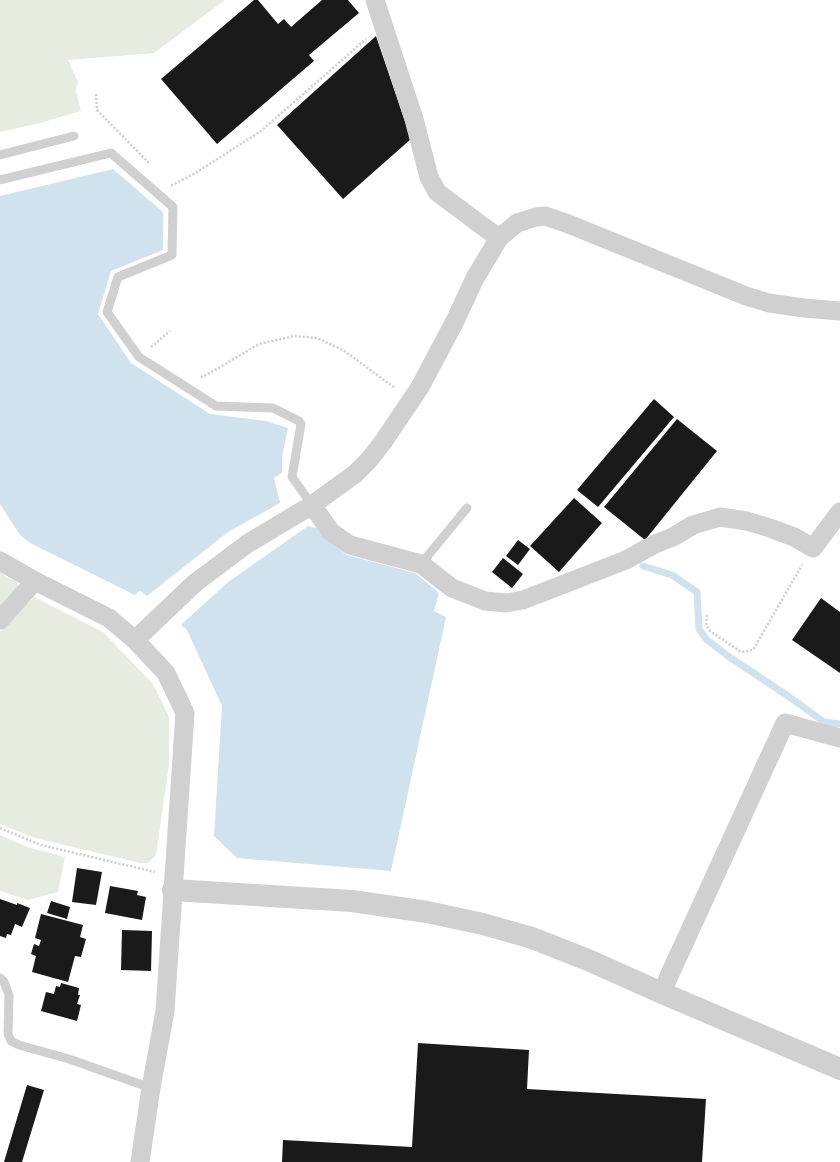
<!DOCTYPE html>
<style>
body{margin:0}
canvas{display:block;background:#fff}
</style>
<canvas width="840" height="1162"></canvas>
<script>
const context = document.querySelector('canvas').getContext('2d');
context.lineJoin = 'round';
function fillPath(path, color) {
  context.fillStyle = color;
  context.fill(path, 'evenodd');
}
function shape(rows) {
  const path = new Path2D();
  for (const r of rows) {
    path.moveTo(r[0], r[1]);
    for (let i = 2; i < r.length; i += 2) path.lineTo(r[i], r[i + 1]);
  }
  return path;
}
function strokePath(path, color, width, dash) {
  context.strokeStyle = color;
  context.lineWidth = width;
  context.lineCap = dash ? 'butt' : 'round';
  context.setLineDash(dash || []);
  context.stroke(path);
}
fillPath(shape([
 [0,0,225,0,154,53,68,60,78,82,76,91,81,111,40,123,0,132],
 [0,572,10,579,15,580,18,584,19,587,0,613],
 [34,597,103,632,153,684,169,717,169,765,156,855,148,863,140,863,35,838,0,824,0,632],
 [0,835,27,847,65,857,58,892,28,900,0,891]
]), '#e6ecdf');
fillPath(shape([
 [113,169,163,212,163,250,111,271,98,314,131,363,210,414,266,421,288,428,282,456,282,473,274,478,280,503,228,532,147,596,140,591,134,595,123,589,30,543,20,535,0,504,0,196],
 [308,526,320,529,325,539,347,555,415,573,439,593,434,611,446,617,391,871,237,858,214,836,222,706,187,630,181,625,228,582]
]), '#cfe2ee');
strokePath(shape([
 [643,566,672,575,697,592,699,629,707,640,728,656,788,696,824,722,840,724]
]), '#cfe2ee', 7);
fillPath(shape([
 [254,0,258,0,278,24,284,19,291,27,322,0,348,0,359,13,309,55,314,61,217,144,161,79],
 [376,36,411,139,343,199,277,125],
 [654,399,674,417,598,507,577,490],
 [677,419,717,451,645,540,604,507],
 [574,498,602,523,559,572,530,546],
 [518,540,530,549,518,565,506,556],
 [503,558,523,574,512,588,492,572],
 [821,598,840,612,840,673,792,640],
 [77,868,102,872,96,905,72,902],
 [110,886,138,891,137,895,146,897,142,920,105,913],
 [0,899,17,905,17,903,30,908,22,927,15,924,11,935,7,934,6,938,0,936],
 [51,901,70,907,67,919,47,913],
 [41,914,83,925,80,937,86,939,81,957,75,956,68,982,32,972,36,956,31,954,34,944,39,946,41,940,35,938],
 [122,930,152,931,151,971,121,970],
 [61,983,79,988,78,995,80,995,77,1004,81,1005,77,1021,41,1011,46,992,54,994,56,986,60,987],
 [418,1043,529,1050,527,1089,706,1099,702,1162,282,1162,283,1140,412,1147],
 [27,1085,44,1090,22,1162,4,1162]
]), '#1a1a1a');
strokePath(shape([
 [96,94,97,110,148,162,149,164],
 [171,185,172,185,194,174,261,131,366,39],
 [151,347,170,331],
 [201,376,202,377,215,370,259,344,294,336,317,338,343,350,395,388],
 [707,615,706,625,710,631,741,652,753,650,802,565],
 [0,828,41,845,155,872]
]), '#cdcdcd', 2.5, [2, 2]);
strokePath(shape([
 [0,155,74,136],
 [0,180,111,153,173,207,172,255,118,277,107,312,139,357,216,406,273,408,299,421,301,424,292,477,312,505],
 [421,564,467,508],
 [0,978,4,982,9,995,8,1034,11,1041,19,1045,69,1059,151,1088]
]), '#d0d0d0', 9);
strokePath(shape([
 [375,0,414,119,429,177,437,192,481,225,499,238],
 [312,505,331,532,350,545,421,564,452,588,485,601,506,603,523,600,626,560,655,544,673,537,693,525,720,517,747,521,770,528,794,537,813,548,840,512],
 [0,561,35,581,109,618,135,640,166,673,185,713,165,1011,151,1088,140,1162],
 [0,620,35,581],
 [135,640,195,583,247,544,312,505,355,474,369,460,383,442,420,387,455,321,475,278,499,238,517,223,536,217,545,216,566,223,746,296,769,303,804,308,840,311],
 [662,993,669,976,785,723,840,738]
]), '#d0d0d0', 19);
strokePath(shape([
 [173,890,352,901,427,912,483,924,532,938,588,960,662,993,840,1069]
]), '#d0d0d0', 22);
</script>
